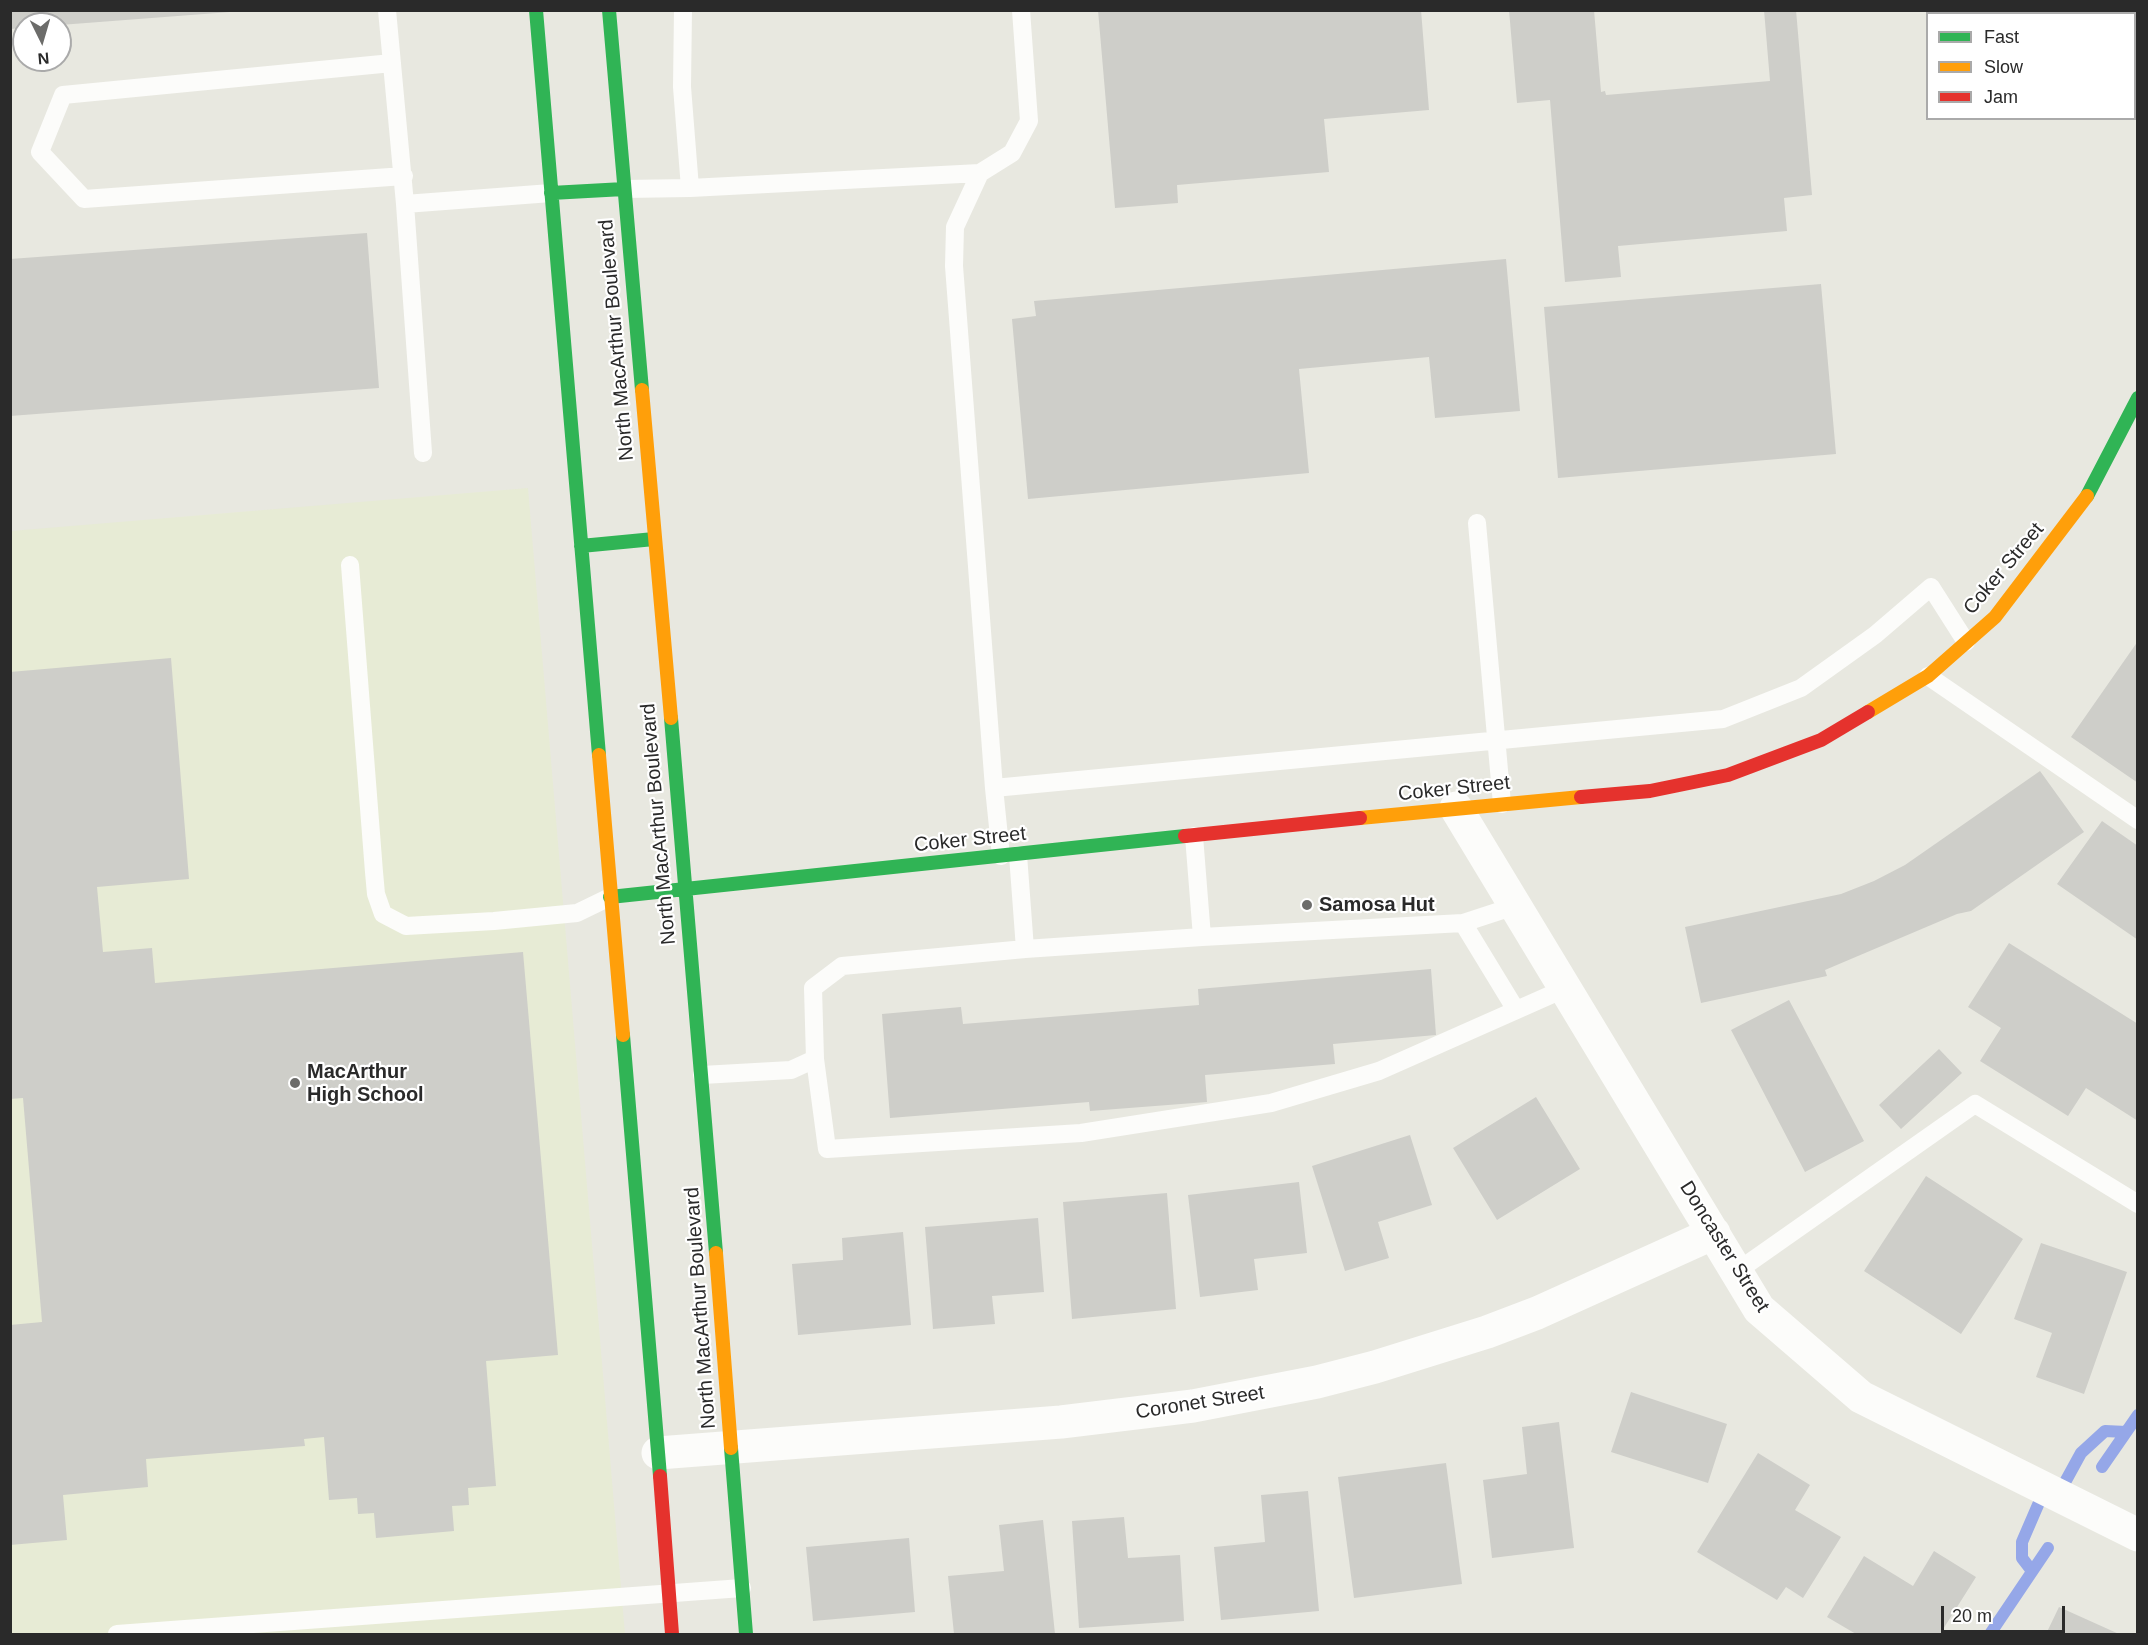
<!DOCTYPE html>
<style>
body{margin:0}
#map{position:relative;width:2148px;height:1645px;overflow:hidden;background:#e8e8e0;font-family:Arial,sans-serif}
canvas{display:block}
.frame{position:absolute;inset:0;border:12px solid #2a2a2a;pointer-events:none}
.legend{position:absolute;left:1926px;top:12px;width:210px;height:108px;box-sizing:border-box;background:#fff;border:2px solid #aaa;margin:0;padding:8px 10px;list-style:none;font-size:18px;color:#2a2a2a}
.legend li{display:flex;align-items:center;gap:12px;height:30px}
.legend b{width:30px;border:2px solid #aaa}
.north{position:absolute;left:12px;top:12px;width:60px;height:60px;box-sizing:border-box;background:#fff;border:2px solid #aaa;border-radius:50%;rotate:175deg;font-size:16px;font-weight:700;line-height:24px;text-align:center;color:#2a2a2a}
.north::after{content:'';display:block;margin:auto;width:21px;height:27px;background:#6c6c6a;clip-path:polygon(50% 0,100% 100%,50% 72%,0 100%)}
.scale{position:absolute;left:1941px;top:1606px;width:124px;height:27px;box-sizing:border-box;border:3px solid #2a2a2a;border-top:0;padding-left:8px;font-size:18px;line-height:21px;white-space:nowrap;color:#2a2a2a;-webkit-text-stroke:4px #fff;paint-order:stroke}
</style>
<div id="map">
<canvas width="2148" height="1645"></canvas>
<div class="frame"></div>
<ul class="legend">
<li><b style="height:8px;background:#30b455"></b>Fast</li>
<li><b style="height:8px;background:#ff9f0a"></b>Slow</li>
<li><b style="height:8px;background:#e5322d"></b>Jam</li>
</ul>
<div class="north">N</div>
<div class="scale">20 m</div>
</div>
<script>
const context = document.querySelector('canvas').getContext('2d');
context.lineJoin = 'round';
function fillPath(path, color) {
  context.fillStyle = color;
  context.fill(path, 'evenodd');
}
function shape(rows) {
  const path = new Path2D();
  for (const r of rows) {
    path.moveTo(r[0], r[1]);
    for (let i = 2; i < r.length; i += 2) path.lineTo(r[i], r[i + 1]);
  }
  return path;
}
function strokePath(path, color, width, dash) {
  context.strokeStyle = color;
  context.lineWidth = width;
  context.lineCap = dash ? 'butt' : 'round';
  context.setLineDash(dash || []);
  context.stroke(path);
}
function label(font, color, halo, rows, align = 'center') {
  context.font = font + ' Arial,sans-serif';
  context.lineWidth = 4.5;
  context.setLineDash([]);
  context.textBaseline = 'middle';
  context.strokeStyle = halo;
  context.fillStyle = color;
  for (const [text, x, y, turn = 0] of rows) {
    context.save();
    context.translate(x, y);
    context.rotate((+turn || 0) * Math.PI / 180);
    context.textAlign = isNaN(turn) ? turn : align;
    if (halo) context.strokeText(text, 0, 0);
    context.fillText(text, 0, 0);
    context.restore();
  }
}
fillPath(shape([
 [528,488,625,1634,11,1634,11,531]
]), '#e7ebd5');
strokePath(shape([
 [2102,1467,2138,1415],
 [2058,1495,2081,1453,2105,1431,2126,1432],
 [2032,1571,2022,1558,2022,1542,2044,1491],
 [1990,1634,2048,1548]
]), '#95a7e8', 12);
fillPath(shape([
 [10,10,230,10,230,12,60,25,24,24,24,28,10,29],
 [1098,10,1421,10,1429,110,1324,119,1329,172,1177,185,1178,203,1115,208],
 [1509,10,1594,10,1601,92,1605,91,1606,95,1770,81,1764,10,1796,10,1812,195,1784,198,1787,231,1618,246,1621,277,1565,282,1550,100,1517,103],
 [367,233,379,388,10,416,10,259],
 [1506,259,1520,411,1435,418,1429,357,1299,369,1309,473,1028,499,1012,319,1036,316,1034,301],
 [1821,284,1836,454,1558,478,1544,307],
 [2138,641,2138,783,2071,737],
 [171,658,189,879,97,887,103,952,152,948,155,983,523,952,558,1355,486,1361,496,1486,468,1488,469,1505,452,1506,454,1531,376,1538,374,1513,358,1514,357,1498,329,1500,324,1437,304,1439,305,1446,146,1459,148,1487,63,1495,67,1540,10,1545,10,1325,42,1322,23,1098,10,1099,10,672],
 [2040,771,2084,832,1971,911,1957,914,1825,970,1827,976,1701,1003,1685,927,1841,894,1874,881,1905,865],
 [2102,821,2138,846,2138,940,2057,884],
 [2009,943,2138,1024,2138,1121,2086,1088,2068,1116,1980,1061,2001,1028,1968,1007],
 [1431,969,1436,1035,1333,1044,1335,1064,1205,1075,1207,1102,1090,1111,1089,1102,890,1118,882,1014,961,1007,963,1024,1199,1005,1198,989],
 [1789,1000,1864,1141,1805,1172,1731,1030],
 [1939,1049,1962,1073,1901,1129,1879,1105],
 [1536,1097,1580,1169,1497,1220,1453,1148],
 [1410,1135,1432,1205,1378,1222,1389,1258,1345,1271,1312,1166],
 [1926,1176,2023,1239,1961,1334,1864,1271],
 [1299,1182,1307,1253,1254,1259,1258,1290,1200,1297,1188,1195],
 [1167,1193,1176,1309,1072,1319,1063,1202],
 [1038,1218,1044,1292,992,1296,995,1324,933,1329,925,1227],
 [903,1232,911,1325,798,1335,792,1264,843,1260,842,1238],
 [2041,1243,2127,1272,2084,1394,2036,1377,2052,1333,2014,1319],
 [1631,1392,1727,1424,1708,1483,1611,1452],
 [1559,1422,1574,1548,1492,1558,1483,1480,1527,1474,1522,1427],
 [1758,1453,1810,1485,1795,1510,1841,1537,1803,1598,1786,1587,1777,1600,1697,1552],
 [1446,1463,1462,1584,1354,1598,1338,1477],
 [1308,1491,1319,1611,1221,1620,1214,1547,1265,1542,1261,1495],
 [1124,1517,1128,1558,1180,1555,1184,1621,1079,1628,1072,1521],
 [1043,1520,1055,1634,954,1634,948,1576,1004,1571,999,1525],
 [909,1538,915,1612,813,1621,806,1547],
 [1934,1551,1976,1577,1940,1634,1856,1634,1827,1617,1864,1556,1913,1586],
 [2059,1607,2119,1634,2046,1634]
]), '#cecec9');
strokePath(shape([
 [387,10,405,204,551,193],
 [683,10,682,87,690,188],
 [392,63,63,95,40,152,84,199,404,176],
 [980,173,1012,153,1029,121,1021,10],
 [624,189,690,188,980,173,955,227,954,266,994,788,1723,719,1801,688,1875,635,1931,587,1966,642],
 [405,204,423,453],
 [1477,523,1502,804],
 [350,565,374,872,376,894,383,914,406,926,494,921,577,913,610,897],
 [1928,676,2138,820],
 [994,788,1001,856],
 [1018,855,1025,949],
 [1463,923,1516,1010],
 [1202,937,1463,923,1515,906],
 [815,1059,827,1149,1081,1133,1271,1103,1379,1071,1564,989],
 [702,1075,791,1070,815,1059,813,988,842,966,1025,949,1202,937,1194,836],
 [1736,1272,1975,1104,2138,1204],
 [117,1634,742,1588]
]), '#fcfcfa', 18);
strokePath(shape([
 [1456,808,1759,1309,1861,1397,2138,1535],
 [658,1453,1061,1422,1193,1406,1317,1382,1375,1367,1487,1332,1537,1313,1714,1233]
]), '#fcfcfa', 33);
strokePath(shape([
 [536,10,599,755],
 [609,10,642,390],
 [551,193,624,189],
 [2087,496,2138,398],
 [581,546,654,539],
 [671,718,716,1253],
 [610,897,1185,836],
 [623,1035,660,1476],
 [731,1448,746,1634]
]), '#30b455', 14);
strokePath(shape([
 [642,390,671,718],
 [1868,712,1928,676,1995,617,2087,496],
 [599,755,623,1035],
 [1360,818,1581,797],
 [716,1253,731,1448]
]), '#ff9f0a', 14);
strokePath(shape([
 [1581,797,1650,791,1728,775,1821,740,1868,712],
 [1185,836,1360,818],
 [660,1476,672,1634]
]), '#e5322d', 14);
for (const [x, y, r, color] of [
 [1307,905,6,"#6c6c6a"],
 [295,1083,6,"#6c6c6a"]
]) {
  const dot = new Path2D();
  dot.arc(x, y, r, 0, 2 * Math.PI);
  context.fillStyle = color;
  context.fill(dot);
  strokePath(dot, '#fff', 2);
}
label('20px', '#2a2a2a', '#fff', [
 ["North MacArthur Boulevard",617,340,-95],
 ["Coker Street",2004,569,-50],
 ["Coker Street",1454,789,-6],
 ["North MacArthur Boulevard",659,824,-95],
 ["Coker Street",970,840,-6],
 ["Doncaster Street",1724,1247,58],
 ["North MacArthur Boulevard",701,1308,-94],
 ["Coronet Street",1200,1403,-9]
]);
label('bold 20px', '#2a2a2a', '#fff', [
 ["Samosa Hut",1319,905],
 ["MacArthur",307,1072],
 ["High School",307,1095]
], 'left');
</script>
